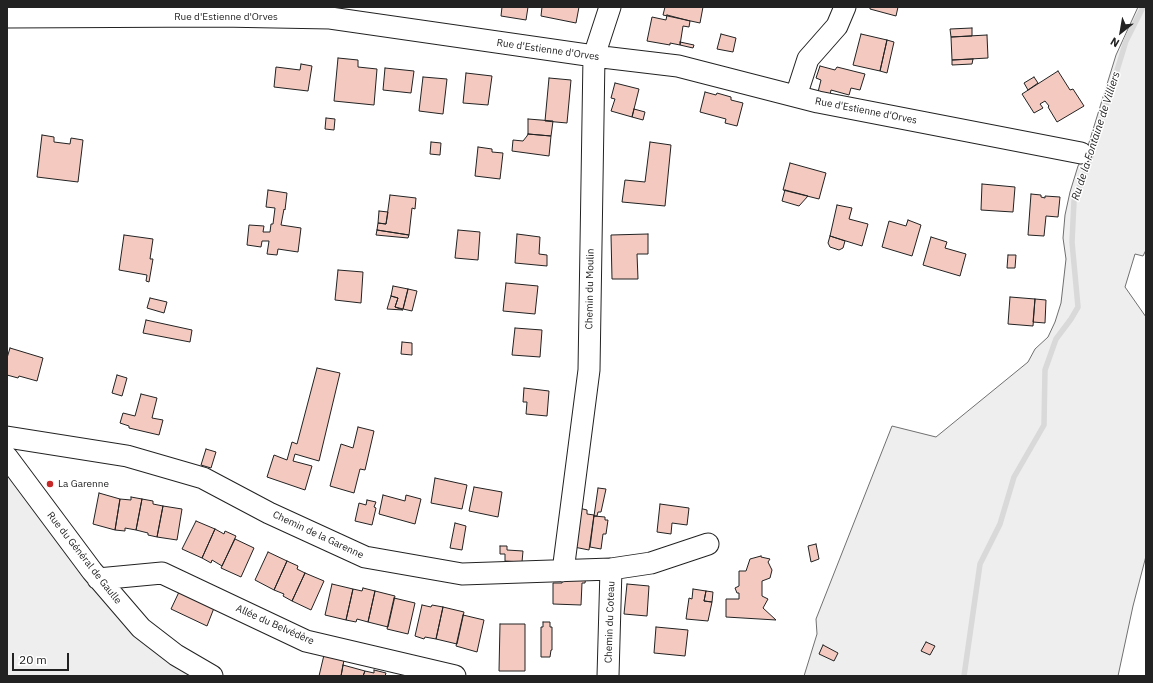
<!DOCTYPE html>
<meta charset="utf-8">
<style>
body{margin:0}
#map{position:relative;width:1153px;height:683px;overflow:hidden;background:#fff;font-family:"IBM Plex Sans",sans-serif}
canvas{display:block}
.frame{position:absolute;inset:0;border:8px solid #222;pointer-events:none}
.north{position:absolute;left:1101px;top:12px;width:40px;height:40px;-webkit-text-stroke:3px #fff;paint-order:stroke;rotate:211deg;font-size:11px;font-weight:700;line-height:16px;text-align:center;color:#222}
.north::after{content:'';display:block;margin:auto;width:14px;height:18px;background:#222;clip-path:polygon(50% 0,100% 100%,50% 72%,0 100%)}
.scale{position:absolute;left:12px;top:653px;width:57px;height:18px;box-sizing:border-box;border:2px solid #222;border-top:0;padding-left:5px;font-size:12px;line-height:14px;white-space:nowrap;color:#222;-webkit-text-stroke:3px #fff;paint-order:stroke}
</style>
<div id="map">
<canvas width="1153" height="683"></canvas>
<div class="frame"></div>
<div class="north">N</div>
<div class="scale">20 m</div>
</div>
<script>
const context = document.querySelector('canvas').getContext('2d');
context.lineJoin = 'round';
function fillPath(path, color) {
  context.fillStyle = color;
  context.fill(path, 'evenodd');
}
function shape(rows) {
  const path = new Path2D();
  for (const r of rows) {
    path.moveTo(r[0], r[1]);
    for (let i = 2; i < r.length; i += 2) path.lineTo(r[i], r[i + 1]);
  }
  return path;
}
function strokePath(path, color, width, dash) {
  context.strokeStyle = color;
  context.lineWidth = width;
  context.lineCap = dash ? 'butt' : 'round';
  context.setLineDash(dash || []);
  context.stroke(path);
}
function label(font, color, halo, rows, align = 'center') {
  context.font = font + ' "IBM Plex Sans",sans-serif';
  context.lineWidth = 3;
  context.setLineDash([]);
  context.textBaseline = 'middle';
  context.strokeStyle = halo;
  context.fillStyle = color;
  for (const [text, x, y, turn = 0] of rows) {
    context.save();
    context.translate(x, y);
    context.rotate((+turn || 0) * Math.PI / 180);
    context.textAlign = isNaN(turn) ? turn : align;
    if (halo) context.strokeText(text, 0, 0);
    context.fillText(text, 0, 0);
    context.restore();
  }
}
const green = shape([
 [1138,7,1146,7,1146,250,1143,256,1135,254,1125,287,1146,317,1146,556,1133,606,1118,676,804,676,817,634,816,619,892,426,936,437,1028,362,1035,349,1048,337,1055,322,1061,303,1066,259,1063,238,1065,215,1070,192,1078,166,1087,149,1116,55,1138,7],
 [7,456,98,579,212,676,7,676,7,456]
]);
fillPath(green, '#eee');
strokePath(green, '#6f6f6f', 1);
strokePath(shape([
 [964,676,980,564,1000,524,1014,477,1044,425,1045,370,1056,339,1071,319,1078,307,1072,242,1074,201,1088,165,1126,41,1143,7]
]), '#d9d9d9', 5.5);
const building = shape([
 [502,7,528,7,526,20,501,16,502,7],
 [542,7,579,7,576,23,541,16,542,7],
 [665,7,703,7,700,23,663,15,665,7],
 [870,7,898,7,896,16,870,9,870,7],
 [667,15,690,21,689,27,683,26,680,45,670,43,670,45,647,41,652,17,666,20,667,15],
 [972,28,972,36,951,37,950,29,972,28],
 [721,34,736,38,733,52,717,49,721,34],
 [861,34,887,40,880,71,853,65,861,34],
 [987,35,988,58,952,60,951,37,987,35],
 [887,40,894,42,887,73,880,71,887,40],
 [680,42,694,45,693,48,680,45,680,42],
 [338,58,358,60,358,67,377,69,374,105,334,101,338,58],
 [973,59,972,64,952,65,952,60,973,59],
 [301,64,312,66,308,91,274,87,276,67,300,70,301,64],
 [820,66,835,70,837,67,865,74,860,90,851,88,849,95,831,90,830,95,818,92,821,80,816,78,820,66],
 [385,68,414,71,411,93,383,90,385,68],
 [1058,71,1070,90,1073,89,1084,106,1057,122,1048,107,1049,106,1045,101,1040,104,1043,108,1034,113,1022,94,1058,71],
 [466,73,492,76,488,105,463,103,466,73],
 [423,77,447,79,443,114,419,111,423,77],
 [1034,77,1038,83,1028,90,1024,83,1034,77],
 [549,78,571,80,567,123,545,121,549,78],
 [615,83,639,89,632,117,611,111,615,99,611,98,615,83],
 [705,92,716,95,717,93,731,97,731,100,743,103,737,126,725,123,726,119,700,112,705,92],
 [634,109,645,112,643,120,632,117,634,109],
 [326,118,335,119,334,130,325,129,326,118],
 [528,119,553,121,551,136,528,134,528,119],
 [528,134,551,136,549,156,512,151,513,140,523,141,527,136,528,134],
 [42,135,54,137,54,142,70,144,71,138,83,140,78,182,37,177,42,135],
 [431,142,441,143,440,155,430,154,431,142],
 [650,142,671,145,665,206,622,202,625,180,645,182,650,142],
 [478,147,492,149,492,152,503,153,500,179,475,176,478,147],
 [790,163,826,173,819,199,783,190,790,163],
 [982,184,1015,187,1013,212,981,210,982,184],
 [268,190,287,193,285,210,284,209,281,225,301,228,298,252,278,249,277,255,267,254,269,241,262,241,261,247,247,245,249,225,264,226,263,232,270,232,271,224,273,224,275,208,266,207,268,190],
 [785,190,808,196,799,206,782,201,785,190],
 [1031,194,1041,195,1041,197,1045,198,1045,196,1060,197,1058,217,1046,216,1044,236,1028,235,1031,194],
 [390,195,416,198,415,209,412,208,409,235,377,230,378,223,386,224,390,195],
 [837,205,852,208,849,219,868,224,862,246,830,236,837,205],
 [379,211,388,212,386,224,378,223,379,211],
 [908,220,921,225,912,256,882,247,889,221,906,226,908,220],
 [377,230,409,235,408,238,376,235,377,230],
 [458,230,480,232,478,260,455,258,458,230],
 [517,234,540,237,539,254,547,255,547,266,515,263,517,234],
 [648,234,648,254,637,254,638,279,612,279,611,235,648,234],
 [124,235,153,239,150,259,153,259,149,282,146,281,147,275,119,270,124,235],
 [830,236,845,241,843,248,839,250,830,247,828,243,830,236],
 [931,237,947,242,945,248,966,254,960,276,923,265,931,237],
 [1008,255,1016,255,1015,268,1007,268,1008,255],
 [338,270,363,272,361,303,335,300,338,270],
 [506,283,538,286,535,314,503,311,506,283],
 [393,286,408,289,403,309,395,307,398,298,391,296,393,286],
 [408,289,417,291,412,311,403,309,408,289],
 [391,296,398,298,395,307,403,310,387,309,391,296],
 [1010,297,1035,299,1033,326,1008,324,1010,297],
 [150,298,167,302,164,313,147,308,150,298],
 [1035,299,1046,300,1045,323,1033,322,1035,299],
 [146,320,192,330,190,342,143,333,146,320],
 [515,328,542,330,540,357,512,355,515,328],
 [402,342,412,343,412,355,401,354,402,342],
 [10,348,43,358,37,381,19,376,18,378,7,375,7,358,10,348],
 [317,368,340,373,319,461,295,454,293,461,312,466,305,490,267,477,274,455,287,460,292,442,297,444,317,368],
 [117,375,127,378,122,396,112,393,117,375],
 [524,388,549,391,547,416,526,414,527,402,523,402,524,388],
 [141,394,157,398,152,418,163,420,159,435,129,428,129,426,120,423,123,413,135,416,141,394],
 [358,427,374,431,365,470,360,469,354,493,330,486,341,444,353,448,358,427],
 [206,449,216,452,211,468,201,465,206,449],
 [435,478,467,485,462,509,431,503,435,478],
 [474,487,502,492,498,517,469,511,474,487],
 [598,488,606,489,601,512,598,512,597,516,594,516,598,488],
 [99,493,120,499,115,530,93,524,99,493],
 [383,495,405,501,406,495,421,499,415,524,379,514,383,495],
 [131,497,142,499,136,530,125,528,125,531,115,530,120,499,131,500,131,497],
 [142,499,153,501,153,504,163,506,157,537,148,535,148,533,136,530,142,499],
 [367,500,376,502,374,507,376,508,372,525,355,521,359,503,366,505,367,500],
 [660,504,689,508,687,525,672,523,671,534,657,532,660,504],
 [163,506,182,509,177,540,157,537,163,506],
 [579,508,587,510,587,514,594,515,589,550,574,547,579,508],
 [594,516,605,517,605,520,608,520,606,534,603,534,601,549,590,547,594,516],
 [196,521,215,529,202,558,182,549,196,521],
 [455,523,466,526,462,550,450,548,455,523],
 [215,529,224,534,225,531,236,536,222,566,212,560,211,563,202,558,215,529],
 [235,539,254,548,241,577,221,568,235,539],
 [816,544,819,559,811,562,808,546,816,544],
 [500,546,507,546,507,550,523,551,522,562,505,561,505,554,500,554,500,546],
 [268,552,287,561,274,590,255,580,268,552],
 [761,556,761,557,770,559,768,562,772,570,770,578,762,581,762,596,768,599,763,608,776,620,726,617,726,599,739,599,739,593,737,593,735,588,739,586,739,571,746,571,750,559,761,556],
 [287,561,298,566,297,569,305,573,292,601,283,596,284,594,274,590,287,561],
 [305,573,324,581,311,610,292,601,305,573],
 [586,576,585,583,582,583,581,605,553,604,553,583,562,583,563,579,586,576],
 [332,584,353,589,346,620,325,615,332,584],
 [627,584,649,586,647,616,624,614,627,584],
 [363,588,375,591,368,622,357,619,356,622,346,620,353,589,362,591,363,588],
 [693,589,706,591,704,601,712,602,708,621,686,619,689,598,692,599,693,589],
 [375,591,395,596,388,627,368,622,375,591],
 [706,591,713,592,712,602,704,601,706,591],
 [179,592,214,608,207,626,171,609,179,592],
 [394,598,415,603,408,634,387,629,394,598],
 [422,605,431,607,432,605,443,607,436,639,425,637,424,639,415,636,422,605],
 [443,607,464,612,457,644,436,639,443,607],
 [463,615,484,620,477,652,456,646,463,615],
 [543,622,550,622,550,627,552,627,552,650,551,650,550,657,541,657,541,627,543,627,543,622],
 [500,624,525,624,525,671,499,671,500,624],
 [656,627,688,630,685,656,654,653,656,627],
 [926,642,935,646,930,655,921,651,926,642],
 [823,645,838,653,834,661,819,654,823,645],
 [324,655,344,660,341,676,319,676,324,655],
 [343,665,365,671,363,676,341,676,343,665],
 [374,670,386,673,385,676,363,676,365,671,374,673,374,670]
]);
fillPath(building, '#f3c9c0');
strokePath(building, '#222', 1);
const minor = shape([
 [7,17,220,16,330,18,594,56,678,66,818,102,1081,153],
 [796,96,808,59,837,26,845,7],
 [7,437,127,456,203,478,269,513,365,557,462,574,611,569,651,563,708,544],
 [7,457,92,571,141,628,176,655,212,676],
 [563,571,589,370,594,56,610,7],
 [98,579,162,573,306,641,455,676],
 [608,676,611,569]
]);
strokePath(minor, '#222', 23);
strokePath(minor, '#fff', 21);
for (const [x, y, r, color] of [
 [50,484,4,"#c62828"]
]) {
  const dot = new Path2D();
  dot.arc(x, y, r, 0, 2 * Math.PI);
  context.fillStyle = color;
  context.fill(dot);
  strokePath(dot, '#fff', 1.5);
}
label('10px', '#222', '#fff', [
 ["Rue d'Estienne d'Orves",226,17],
 ["Rue d'Estienne d'Orves",548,50,8],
 ["Rue d'Estienne d'Orves",866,111,11],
 ["Chemin du Moulin",590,289,-89],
 ["Chemin de la Garenne",318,535,25],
 ["Rue du Général de Gaulle",84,558,52],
 ["Chemin du Coteau",610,622,-88],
 ["Allée du Belvédère",275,625,24]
]);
label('10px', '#222', '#fff', [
 ["La Garenne",58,484]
], 'left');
label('italic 11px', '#222', '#fff', [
 ["Ru de la Fontaine de Villiers",1096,136,-72]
]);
</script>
